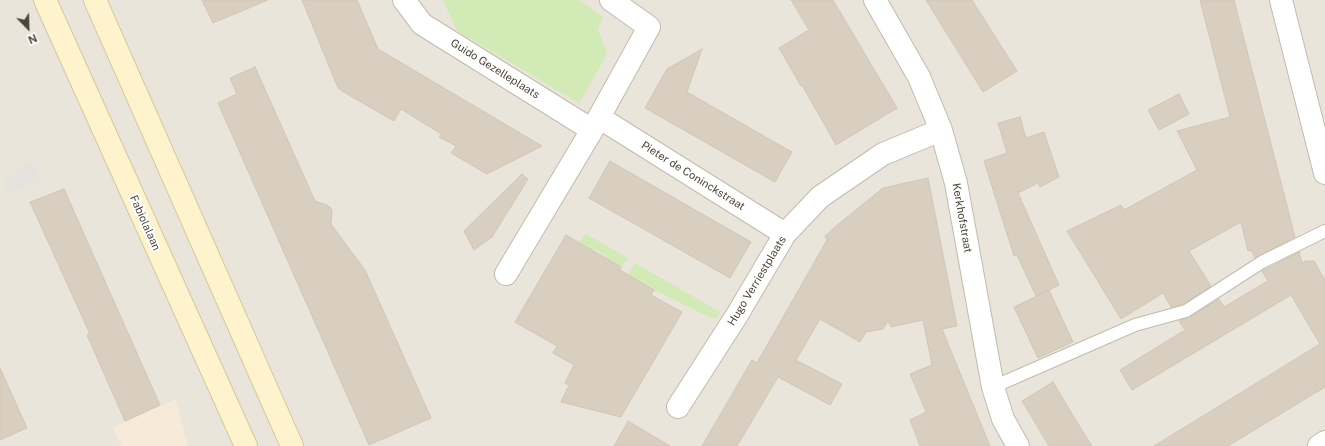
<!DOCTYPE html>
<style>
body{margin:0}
#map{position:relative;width:1325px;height:446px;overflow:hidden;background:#f6f3ec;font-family:"Public Sans",sans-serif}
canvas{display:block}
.north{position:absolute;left:8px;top:8px;width:40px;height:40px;-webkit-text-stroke:3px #fff;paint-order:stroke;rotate:157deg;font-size:11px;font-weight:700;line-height:16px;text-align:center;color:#4b4439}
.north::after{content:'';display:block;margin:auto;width:14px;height:18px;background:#4b4439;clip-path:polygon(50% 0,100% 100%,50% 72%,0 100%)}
</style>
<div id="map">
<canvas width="1325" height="446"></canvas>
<div class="north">N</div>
</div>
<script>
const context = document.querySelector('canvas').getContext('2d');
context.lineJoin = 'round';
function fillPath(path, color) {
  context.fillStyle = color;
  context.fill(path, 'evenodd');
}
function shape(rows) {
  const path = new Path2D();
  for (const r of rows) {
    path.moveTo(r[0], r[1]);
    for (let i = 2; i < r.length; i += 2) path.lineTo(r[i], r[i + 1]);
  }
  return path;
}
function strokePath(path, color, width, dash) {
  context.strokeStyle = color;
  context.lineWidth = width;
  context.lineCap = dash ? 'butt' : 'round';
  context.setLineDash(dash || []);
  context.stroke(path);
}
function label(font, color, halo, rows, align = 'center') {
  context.font = font + ' "Public Sans",sans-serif';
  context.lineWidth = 4;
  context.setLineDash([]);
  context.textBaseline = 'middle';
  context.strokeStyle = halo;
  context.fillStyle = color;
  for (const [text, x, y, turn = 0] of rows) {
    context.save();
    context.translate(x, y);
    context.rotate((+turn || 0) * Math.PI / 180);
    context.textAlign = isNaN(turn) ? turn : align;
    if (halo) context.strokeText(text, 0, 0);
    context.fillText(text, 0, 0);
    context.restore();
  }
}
fillPath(shape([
 [0,0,1325,0,1325,446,0,446]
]), '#eae5da');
fillPath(shape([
 [176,399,188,446,121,446,113,428]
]), '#f7ead8');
fillPath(shape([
 [32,160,40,180,8,194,3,182]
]), '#e6e2dd');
fillPath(shape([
 [443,0,579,0,603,17,598,29,607,54,579,103,457,31],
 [586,234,628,258,621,267,609,260,598,251,590,249,579,242],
 [635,263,720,312,716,318,711,318,654,290,628,275]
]), '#d2eab5');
const building = shape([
 [202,0,268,0,213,23,202,0],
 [302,0,357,0,378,49,542,146,487,174,451,153,456,146,439,137,441,134,401,109,394,121,342,91,338,88,302,0],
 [791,0,833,0,897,108,836,145,802,85,801,86,779,48,809,30,791,0],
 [926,0,972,0,1017,71,983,92,926,0],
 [1200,0,1234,0,1295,237,1255,258,1251,250,1248,251,1241,222,1189,251,1211,286,1183,304,1171,307,1163,293,1121,319,1067,231,1121,205,1124,210,1197,170,1177,131,1230,117,1200,0],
 [702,49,687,92,792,152,775,182,645,108,667,69,702,49],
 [255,67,315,201,327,205,331,208,332,212,331,224,365,270,431,418,369,445,218,103,237,94,230,78,255,67],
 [1179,94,1189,114,1159,130,1148,110,1179,94],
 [1020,117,1026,138,1044,132,1059,177,1040,187,1038,183,1018,193,1059,285,1036,296,1017,255,1014,256,984,161,1007,153,998,123,1020,117],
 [610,161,751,242,730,278,589,198,610,161],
 [522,174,528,179,492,237,474,250,464,231,522,174],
 [928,178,957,326,942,329,990,446,920,446,910,420,926,412,910,374,932,365,923,320,891,327,888,321,883,329,866,332,860,342,820,319,796,360,842,384,830,405,778,377,737,446,702,446,752,360,757,363,827,240,825,236,835,227,883,188,928,178],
 [64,189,160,405,125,421,87,335,90,334,30,202,64,189],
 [566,235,621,267,620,270,654,290,651,295,682,312,621,417,561,402,569,385,565,383,574,365,553,353,557,346,515,322,566,235],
 [1299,252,1302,263,1306,261,1314,261,1325,280,1325,387,1228,446,1154,446,1320,344,1291,295,1132,390,1120,370,1185,330,1179,321,1190,317,1219,299,1224,307,1268,281,1262,271,1299,252],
 [1049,290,1073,342,1038,358,1014,307,1049,290],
 [0,368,27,428,0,440,0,368],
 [1053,382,1078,424,1092,446,1049,446,1022,401,1053,382],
 [628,421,670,446,614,446,628,421]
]);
fillPath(building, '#d8cfc1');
strokePath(building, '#d3c7b4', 1);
const lane = shape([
 [993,387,1135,325,1186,311,1262,262,1325,231]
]);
const street = shape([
 [404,0,422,24,592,130,649,27,611,0],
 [875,0,919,77,941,130,956,183,993,387,1003,419,1018,446],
 [1281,0,1325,173],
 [600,118,785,234],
 [506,274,592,130],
 [678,407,737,315,785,234,820,197,883,154,941,130],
 [1319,446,1325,442]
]);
const secondary = shape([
 [45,0,246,446],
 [95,0,292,446]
]);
strokePath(lane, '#c2bbae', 14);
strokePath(street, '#c2bbae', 24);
strokePath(secondary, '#d6c79b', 24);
strokePath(lane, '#fff', 12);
strokePath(street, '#fff', 22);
strokePath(secondary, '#fff3cd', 22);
label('11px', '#4b4439', '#fff', [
 ["Guido Gezelleplaats",495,69,32],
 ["Pieter de Coninckstraat",693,176,32],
 ["Kerkhofstraat",962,218,80],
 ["Fabiolalaan",145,223,66],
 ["Hugo Verriestplaats",757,281,-59]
]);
</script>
